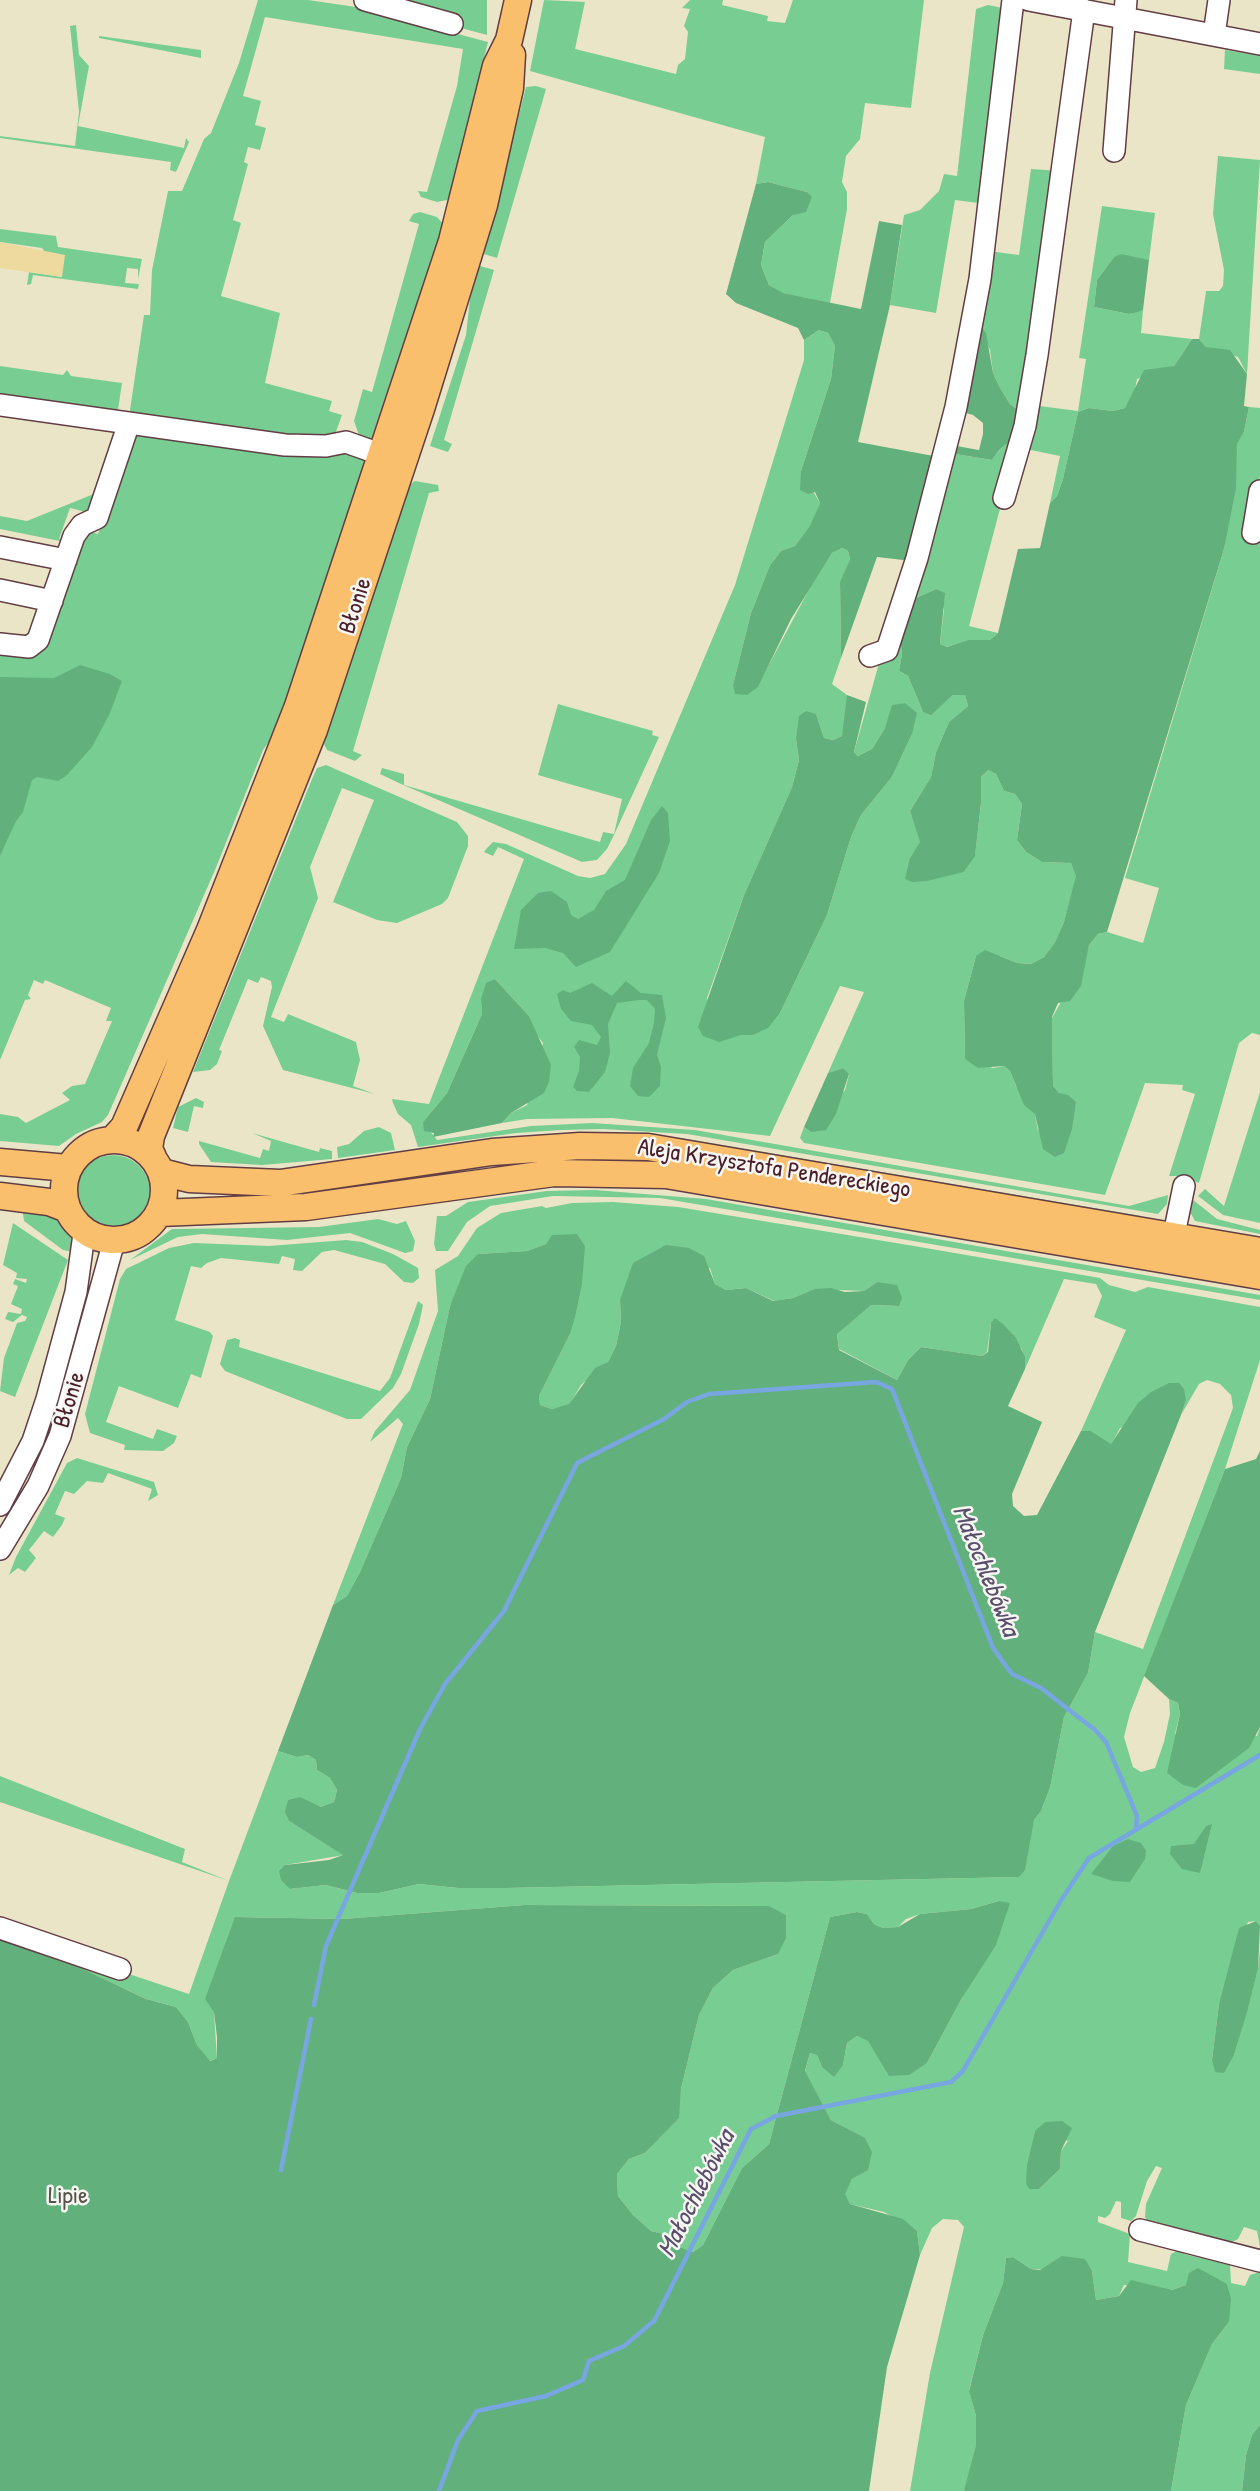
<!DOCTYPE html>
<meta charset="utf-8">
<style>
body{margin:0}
canvas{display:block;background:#ebe5c8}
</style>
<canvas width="1260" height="2491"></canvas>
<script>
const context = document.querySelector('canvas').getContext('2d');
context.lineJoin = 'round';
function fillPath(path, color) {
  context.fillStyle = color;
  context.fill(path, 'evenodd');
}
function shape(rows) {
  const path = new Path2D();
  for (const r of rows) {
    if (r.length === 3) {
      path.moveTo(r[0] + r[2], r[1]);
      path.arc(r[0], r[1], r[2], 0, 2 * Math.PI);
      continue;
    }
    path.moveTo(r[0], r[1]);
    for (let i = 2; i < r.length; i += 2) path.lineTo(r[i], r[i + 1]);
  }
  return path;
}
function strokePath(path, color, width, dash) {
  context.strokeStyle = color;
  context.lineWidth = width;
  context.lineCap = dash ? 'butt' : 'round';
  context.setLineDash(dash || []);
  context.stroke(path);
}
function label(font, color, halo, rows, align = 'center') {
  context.font = font + ' "Patrick Hand",sans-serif';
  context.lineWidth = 5;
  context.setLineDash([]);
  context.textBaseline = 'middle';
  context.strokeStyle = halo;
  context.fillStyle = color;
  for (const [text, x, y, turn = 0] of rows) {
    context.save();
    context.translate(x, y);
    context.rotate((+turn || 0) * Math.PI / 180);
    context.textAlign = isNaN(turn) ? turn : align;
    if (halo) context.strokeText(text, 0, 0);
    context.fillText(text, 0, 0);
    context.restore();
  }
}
fillPath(shape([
 [258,0,308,0,356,7,488,42,451,195,447,200,437,202,421,197,418,191,427,192,457,86,463,49,265,17,243,96,261,101,255,125,266,128,260,150,248,147,244,162,248,164,233,220,241,223,221,296,280,313,265,383,332,401,329,411,342,415,333,440,129,417,144,315,150,315,152,270,168,191,182,191,204,139,211,133,239,63],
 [384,0,487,0,487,35,457,27],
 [544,0,585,2,575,49,676,74,678,65,685,59,688,32,684,26,690,9,682,8,690,0,723,0,722,5,768,16,767,21,785,23,793,0,924,0,911,108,865,103,860,139,846,156,842,182,847,192,847,209,830,303,782,293,769,285,761,265,765,242,793,215,807,192,768,182,756,184,765,137,530,71],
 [988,5,1008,9,986,204,955,200,936,313,890,305,904,215,920,210,939,191,944,174,957,176,976,9],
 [76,25,79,55,89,66,78,126,184,148,186,138,189,142,176,172,170,170,171,162,0,138,0,136,75,146,79,112,70,26],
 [99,36,201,50,201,58,99,38],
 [1225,50,1260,56,1260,74,1224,69],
 [536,86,546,89,497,258,484,254,526,87],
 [1218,156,1260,160,1247,374,1238,357,1206,347,1199,339,1206,291,1219,291,1223,286,1224,270,1213,214],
 [1031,169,1061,171,1024,414,1010,404,999,386,993,373,990,350,976,320,988,251,1019,255],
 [1102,206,1155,213,1149,260,1114,257,1097,280,1094,307,1129,314,1143,310,1141,333,1192,339,1174,366,1137,379,1134,394,1125,408,1113,411,1089,408,1078,412,1063,479,1057,496,1050,503,1060,456,1021,448,1032,405,1078,411,1086,359,1079,358],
 [420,212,437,217,443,224,371,440,360,438,354,421,363,389,372,392,419,224,409,221,413,214],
 [0,229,56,236,58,247,142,259,138,279,138,269,127,268,125,283,139,284,138,289,33,275,31,284,27,285,29,272,62,277,42,248,0,242],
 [480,266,494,270,444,440,452,444,448,452,430,446,466,335,470,299],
 [819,330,828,333,835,346,831,379,801,471,820,503,811,526,795,546,781,551,770,565,751,613,733,685,757,687,812,584,832,553,842,548,848,551,850,559,840,583,841,658,832,684,847,695,847,712,842,736,833,740,824,738,816,714,796,739,799,760,792,787,744,895,707,998,719,1041,741,1034,753,1035,780,1013,827,915,851,837,861,815,892,777,912,734,885,728,872,749,858,756,854,752,880,660,900,638,902,654,899,671,908,676,923,712,931,714,953,695,965,695,968,706,949,722,936,752,931,777,910,811,921,842,910,858,964,872,975,855,981,804,981,777,988,770,996,774,1004,791,1015,794,1022,804,1017,840,1026,852,1042,862,1071,863,1077,876,1064,922,1055,942,1044,957,1031,964,1017,963,1000,956,976,956,964,1001,965,1059,993,1068,1004,1066,1010,1071,1016,1086,1035,1114,1038,1131,1059,1093,1053,1086,1052,1018,1085,959,1089,945,1098,934,1107,932,1143,943,1159,888,1125,878,1224,549,1237,443,1244,432,1249,407,1260,408,1260,475,1251,527,1260,530,1260,1035,1252,1033,1239,1043,1199,1183,1182,1176,1169,1176,1195,1094,1182,1090,1183,1085,1145,1083,1105,1195,804,1143,800,1138,804,1127,811,1132,845,1090,849,1075,843,1068,828,1073,864,992,840,986,770,1136,612,1118,527,1119,502,1123,511,1113,527,1105,543,1043,534,1031,529,1016,495,979,481,999,482,1014,447,1093,423,1122,437,1140,531,1126,592,1123,695,1130,1129,1206,1168,1195,1167,1204,1158,1214,687,1134,603,1129,562,1130,516,1133,418,1147,411,1125,398,1114,393,1103,392,1099,429,1104,524,859,498,847,493,856,484,852,487,848,493,842,506,844,578,876,590,878,605,874,626,844,735,585,804,360,804,340],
 [0,366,63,375,67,370,71,376,122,383,118,410,115,413,0,400],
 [134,433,283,450,367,455,275,733,263,750,215,870,108,1115,102,1122,76,1134,59,1146,0,1141,0,1114,18,1117,26,1123,70,1100,62,1093,72,1086,85,1084,112,1021,106,1021,111,1008,45,980,43,984,34,980,28,995,31,999,25,1000,0,1060,0,650,19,654,85,530,98,534],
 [1020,433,969,626,998,633,990,640,968,640,947,647,940,644,944,609,936,589,914,599,949,453,992,460,999,450],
 [415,481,438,485,439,491,429,493,353,751,362,755,355,761,327,750,324,744,410,485],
 [101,491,90,513,70,508,59,539,69,542,58,551,60,541,0,529,0,516,27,521],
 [558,704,653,731,652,735,659,737,614,835,607,849,597,860,582,862,401,784,380,774,382,768,404,774,404,785,600,842,603,832,614,834,622,799,538,775],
 [326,765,457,822,468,836,468,846,448,898,442,904,397,923,377,920,333,902,374,800,342,788,310,867,318,898,271,1017,284,1022,288,1014,356,1042,360,1060,353,1086,375,1094,283,1070,263,1026,272,987,271,981,261,977,258,983,248,979,219,1050,222,1051,217,1064,210,1070,193,1072,312,779,317,768],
 [1260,1092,1260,1223,1223,1215,1198,1196,1205,1189,1224,1206],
 [196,1098,204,1102,203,1108,194,1106,188,1132,173,1128,178,1107],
 [379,1127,391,1133,395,1150,338,1158,337,1147,349,1144,364,1131],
 [252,1133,319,1152,320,1148,332,1151,332,1159,262,1165,211,1162,199,1144,199,1141,260,1158,263,1149,269,1151,271,1141],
 [570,1133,680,1138,1141,1216,1140,1222,744,1153,420,1150],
 [113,1192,37],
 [595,1190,706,1199,1260,1295,1260,1300,660,1198,553,1196,490,1206,467,1222,448,1251,436,1251,434,1244,437,1216,446,1216,468,1202,547,1191],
 [1192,1199,1217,1219,1260,1230,1260,1234,1195,1221,1190,1212],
 [613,1202,678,1207,914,1246,1100,1278,1109,1285,1135,1292,1148,1287,1260,1307,1260,1360,1225,1469,1130,1713,1124,1737,1133,1767,1141,1772,1155,1768,1164,1742,1170,1714,1169,1699,1178,1703,1180,1714,1175,1734,1257,1736,1260,1727,1260,1926,1256,1921,1248,1922,1219,2004,1212,2060,1234,2055,1258,1969,1260,1949,1260,2247,1257,2231,1244,2227,1238,2239,1228,2244,1149,2225,1145,2217,1146,2204,1162,2168,1156,2166,1147,2181,1136,2216,1131,2221,1121,2218,1121,2202,1116,2201,1110,2214,1105,2218,1098,2216,1098,2222,1130,2234,1128,2262,1167,2271,1171,2254,1185,2247,1184,2254,1230,2265,1231,2283,1245,2286,1250,2275,1260,2272,1260,2425,1252,2435,1246,2455,1242,2491,1171,2491,1186,2405,1212,2344,1229,2322,1186,2285,1172,2290,1124,2285,1119,2296,1096,2300,1092,2271,1031,2269,1013,2257,1006,2258,1003,2283,983,2335,969,2390,976,2416,976,2445,969,2480,964,2491,910,2491,930,2373,964,2227,958,2220,943,2219,932,2228,920,2255,917,2231,884,2212,850,2204,844,2194,852,2179,868,2169,864,2138,831,2120,805,2072,810,2053,817,2055,822,2067,843,2065,847,2043,857,2036,868,2040,890,2076,927,2063,962,1998,999,1901,971,1909,920,1914,906,1919,898,1927,883,1928,874,1924,867,1914,857,1912,830,1917,769,2144,742,2168,703,2245,693,2252,680,2247,668,2235,651,2231,633,2215,618,2196,617,2174,629,2159,645,2153,678,2118,681,2089,699,2015,713,1988,733,1970,778,1954,769,1906,525,1905,343,1919,236,1917,214,2012,217,2058,209,2061,197,2045,188,2022,176,2007,146,1999,81,1968,0,1940,0,1931,189,1994,229,1881,0,1802,0,1776,185,1849,182,1862,229,1881,278,1751,297,1757,308,1755,316,1760,317,1770,330,1778,337,1790,334,1802,322,1807,309,1804,289,1821,344,1855,285,1865,290,1889,326,1885,357,1893,379,1893,419,1884,458,1888,506,1888,1018,1877,1034,1820,1041,1811,1050,1788,1064,1717,1088,1673,1095,1632,1143,1649,1233,1408,1231,1395,1220,1384,1207,1380,1199,1384,1181,1415,1186,1400,1120,1428,1111,1445,1091,1431,1081,1431,1126,1330,1094,1317,1102,1296,1096,1284,1064,1279,1025,1369,1022,1349,991,1323,987,1352,982,1356,921,1347,908,1360,897,1380,839,1349,837,1333,853,1318,871,1305,899,1306,877,1282,864,1291,814,1289,793,1298,774,1301,746,1288,726,1290,715,1284,710,1268,620,1300,621,1322,616,1346,608,1362,581,1385,569,1405,552,1409,540,1405,539,1396,570,1334,553,1235,546,1244,527,1251,478,1254,450,1306,430,1399,407,1447,401,1478,360,1572,347,1596,333,1605,403,1424,398,1418,370,1442,375,1431,410,1390,438,1311,435,1270,458,1256,477,1228,501,1213,542,1206,546,1208,572,1203],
 [1035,2131,1068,2141,1061,2151,1060,2169,1039,2189,1026,2183],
 [22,1207,57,1216,70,1234,74,1252,63,1250,24,1221],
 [378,1219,397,1224,406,1221,415,1241,413,1251,405,1253,350,1233,287,1240,202,1234,178,1237,130,1260,172,1229,319,1227],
 [13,1223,68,1260,15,1397,0,1391,4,1358,17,1323,25,1321,27,1317,22,1315,13,1322,5,1319,8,1312,21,1314,22,1309,11,1304,18,1286,13,1284,15,1279,26,1283,27,1279,16,1278,17,1273,3,1265],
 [346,1240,362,1242,393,1254,418,1268,419,1278,413,1283,404,1282,385,1264,334,1250,322,1252,302,1271,293,1270,295,1259,282,1256,279,1264,221,1258,207,1263,201,1268,191,1266,175,1320,210,1332,213,1336,201,1378,191,1374,178,1408,119,1386,106,1422,153,1439,157,1429,177,1436,174,1443,163,1451,124,1450,125,1445,90,1433,85,1414,120,1279,126,1269,169,1248,194,1243,269,1246],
 [418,1301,423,1305,419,1324,401,1374,393,1388,361,1419,347,1419,270,1389,225,1371,220,1364,227,1340,235,1338,240,1340,239,1347,380,1391,390,1378],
 [77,1458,154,1482,158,1495,148,1501,152,1489,108,1473,103,1483,87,1481,74,1494,65,1491,55,1514,65,1518,62,1525,53,1537,44,1531,29,1550,36,1558,25,1572,18,1568,9,1575,16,1557,67,1463]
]), '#78ce92');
fillPath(shape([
 [768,182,807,192,812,197,806,212,793,215,765,242,761,265,769,285,783,293,861,309,879,221,902,225,890,305,858,442,939,457,912,561,877,557,841,658,840,582,850,559,848,551,842,548,832,553,791,619,758,687,747,695,735,694,733,685,751,613,770,565,781,551,795,546,810,526,820,503,815,492,808,494,800,490,801,471,831,379,835,346,828,333,819,330,804,340,798,328,736,303,726,294,756,184],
 [1121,254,1149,260,1143,310,1138,312,1129,314,1094,307,1097,280,1114,257],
 [976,320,986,333,993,373,999,386,1010,404,1024,414,1020,433,999,450,992,460,949,453,951,445,979,450,983,434,983,423,973,415,959,411],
 [1192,339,1199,339,1206,347,1230,350,1247,374,1244,406,1249,407,1244,432,1237,444,1236,488,1224,549,1107,932,1098,934,1089,945,1081,986,1070,1001,1058,1003,1052,1017,1053,1086,1059,1093,1068,1095,1076,1102,1072,1129,1064,1153,1055,1157,1043,1149,1035,1114,1024,1105,1010,1071,1004,1066,978,1068,965,1059,964,1001,976,956,985,950,1017,963,1031,964,1044,957,1055,942,1064,922,1076,876,1071,863,1042,862,1026,852,1017,840,1022,804,1015,794,1004,791,996,774,988,770,981,777,981,803,975,856,964,872,927,881,912,882,905,879,910,858,920,842,910,811,931,777,936,752,949,722,968,706,965,695,953,695,931,715,923,712,908,676,899,671,902,654,900,638,914,599,936,589,945,593,940,644,947,647,968,640,990,640,998,633,1018,549,1040,548,1050,503,1057,496,1063,479,1078,412,1089,408,1113,411,1125,408,1144,370,1174,366],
 [80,665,110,674,122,681,110,713,92,747,66,776,58,781,37,777,32,780,23,812,15,823,0,856,0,677,54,678],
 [847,695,866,702,854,752,858,756,872,749,885,728,892,705,905,703,917,713,912,734,892,777,861,815,851,837,827,915,780,1013,768,1028,753,1035,741,1035,719,1042,703,1036,698,1027,744,895,792,787,799,760,796,739,799,716,806,711,816,714,824,738,833,740,842,736],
 [662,806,668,813,670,841,659,873,610,952,576,967,563,953,545,948,514,949,521,910,538,893,551,891,567,902,571,915,578,919,594,910,606,891,625,880,651,820],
 [495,979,529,1016,551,1065,549,1082,544,1093,511,1113,502,1123,433,1137,434,1133,424,1131,423,1122,447,1093,482,1014,481,999,486,983],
 [626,981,641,993,662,995,666,1018,657,1055,661,1067,660,1086,649,1097,638,1096,630,1086,633,1068,649,1043,654,1023,655,1009,647,1000,639,1000,617,1003,608,1024,610,1053,605,1072,589,1092,577,1091,573,1087,579,1071,580,1057,574,1047,579,1040,597,1045,601,1037,592,1025,571,1021,561,1009,557,994,563,990,570,993,592,983,612,996],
 [843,1068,849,1074,836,1114,826,1130,811,1132,804,1127,828,1073],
 [577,1234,585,1246,582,1284,575,1317,570,1334,539,1396,540,1405,552,1409,569,1404,595,1368,608,1362,616,1346,621,1322,620,1300,633,1263,666,1245,689,1248,704,1256,715,1284,726,1290,746,1288,773,1301,793,1298,814,1289,831,1288,845,1292,864,1291,877,1282,897,1285,902,1298,899,1306,871,1305,837,1334,839,1350,897,1380,908,1360,921,1347,982,1356,988,1352,991,1323,995,1318,1003,1324,1016,1338,1025,1357,1025,1369,1008,1406,1042,1422,1012,1494,1013,1506,1024,1516,1037,1515,1081,1431,1091,1431,1111,1444,1138,1403,1151,1392,1169,1383,1179,1383,1184,1389,1186,1400,1181,1415,1095,1632,1088,1673,1064,1717,1050,1788,1041,1811,1034,1820,1025,1870,1019,1877,506,1888,458,1888,419,1884,379,1893,357,1893,326,1885,290,1889,281,1880,279,1871,285,1865,329,1860,343,1855,289,1821,285,1812,288,1800,300,1797,321,1807,334,1802,337,1790,330,1778,317,1770,316,1760,308,1755,297,1757,278,1751,333,1605,347,1596,360,1572,401,1478,407,1447,430,1399,450,1306,466,1266,478,1254,527,1251,546,1244,552,1235],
 [1260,1451,1260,1727,1249,1748,1196,1788,1183,1785,1167,1773,1180,1714,1178,1703,1169,1699,1144,1676,1225,1469,1256,1459],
 [1212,1824,1200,1873,1182,1869,1170,1854,1171,1846,1194,1844,1206,1826],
 [1128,1839,1141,1843,1146,1851,1145,1859,1130,1882,1113,1881,1091,1874,1113,1846],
 [999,1901,1010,1903,996,1945,962,1998,927,2063,909,2075,889,2076,868,2041,857,2036,847,2043,843,2065,834,2077,822,2067,817,2055,810,2053,805,2071,831,2120,865,2138,872,2152,868,2170,852,2179,845,2194,850,2204,903,2219,917,2231,920,2255,887,2367,869,2491,0,2491,0,1940,81,1968,146,1999,176,2007,188,2022,197,2045,210,2061,217,2058,217,2037,214,2012,205,1999,235,1917,343,1919,525,1905,769,1906,786,1915,786,1938,778,1954,733,1970,713,1988,699,2015,681,2089,679,2118,645,2153,629,2159,617,2174,618,2196,633,2215,651,2231,668,2235,680,2247,693,2252,703,2245,742,2168,769,2144,830,1917,857,1912,867,1914,874,1924,883,1928,898,1927,920,1914,971,1909],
 [1256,1921,1260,1926,1258,1969,1247,2012,1234,2055,1224,2073,1215,2072,1212,2060,1219,2004,1239,1928],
 [1062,2121,1072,2128,1061,2151,1060,2169,1039,2189,1029,2189,1026,2183,1027,2165,1035,2131,1045,2122],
 [1062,2256,1085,2259,1092,2271,1096,2300,1119,2296,1131,2280,1172,2290,1186,2285,1189,2273,1198,2268,1227,2284,1231,2299,1229,2322,1212,2344,1186,2405,1171,2491,964,2491,976,2445,976,2416,969,2391,983,2335,1003,2283,1006,2258,1013,2257,1031,2269,1040,2270],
 [1260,2425,1260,2491,1242,2491,1246,2455,1252,2435]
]), '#62b17c');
fillPath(shape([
 [0,242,65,255,62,277,0,268]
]), '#eeda9e');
strokePath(shape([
 [314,2005,326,1946,420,1729,445,1684,504,1611,577,1463,664,1419,687,1402,709,1394,876,1382,892,1389,993,1648,1012,1674,1041,1688,1095,1730,1106,1742,1137,1816,1136,1828],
 [281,2170,311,2019],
 [439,2491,458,2440,477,2411,546,2396,583,2380,589,2361,624,2346,654,2321,751,2129,776,2116,951,2082,963,2071,1060,1902,1089,1858,1260,1755]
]), '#77a6e1', 4.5);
const minor = shape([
 [365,0,452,24],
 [1029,0,1260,44],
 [1214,35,1219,0],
 [1114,151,1126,0],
 [0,405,285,445,326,446,346,442,394,459],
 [1004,498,1025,426,1037,355,1084,10],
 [1253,533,1260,491],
 [0,547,66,560],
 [0,590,52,601],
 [0,644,29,647,38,640,74,536,82,525,97,518,129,423],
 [870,656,887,650,917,558,956,407,980,279,1013,0],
 [1171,1249,1184,1186],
 [0,1505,33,1441,47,1399,76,1292,84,1234],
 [0,1549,38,1486,60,1436,114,1241],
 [0,1928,120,1969],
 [1140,2230,1260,2261]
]);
const major = shape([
 [113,1139,124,1127,210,930,298,706,452,241,496,66,509,40,518,0],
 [114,1190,50],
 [153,1157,149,1149,151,1136,314,730,421,409,484,205,510,88,512,55],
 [0,1162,68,1168],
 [162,1172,189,1179,280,1183,492,1152,580,1146,648,1147,1260,1251],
 [0,1196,49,1202,67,1209],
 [160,1213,306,1207,554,1173,666,1175,1260,1276]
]);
strokePath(minor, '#623d43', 24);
strokePath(major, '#623d43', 29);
strokePath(minor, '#fff', 21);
strokePath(major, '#f9bf6d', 26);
label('24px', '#4a1f2b', '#f6f6f2', [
 ["Błonie",356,606,-72],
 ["Aleja Krzysztofa Pendereckiego",774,1169,9],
 ["Błonie",70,1400,-73]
]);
label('24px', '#58544a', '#f6f6f2', [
 ["Lipie",68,2197]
]);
label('italic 26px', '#5a4e6b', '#f6f6f2', [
 ["Małochlebówka",985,1571,68],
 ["Małochlebówka",697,2194,-63]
]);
</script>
